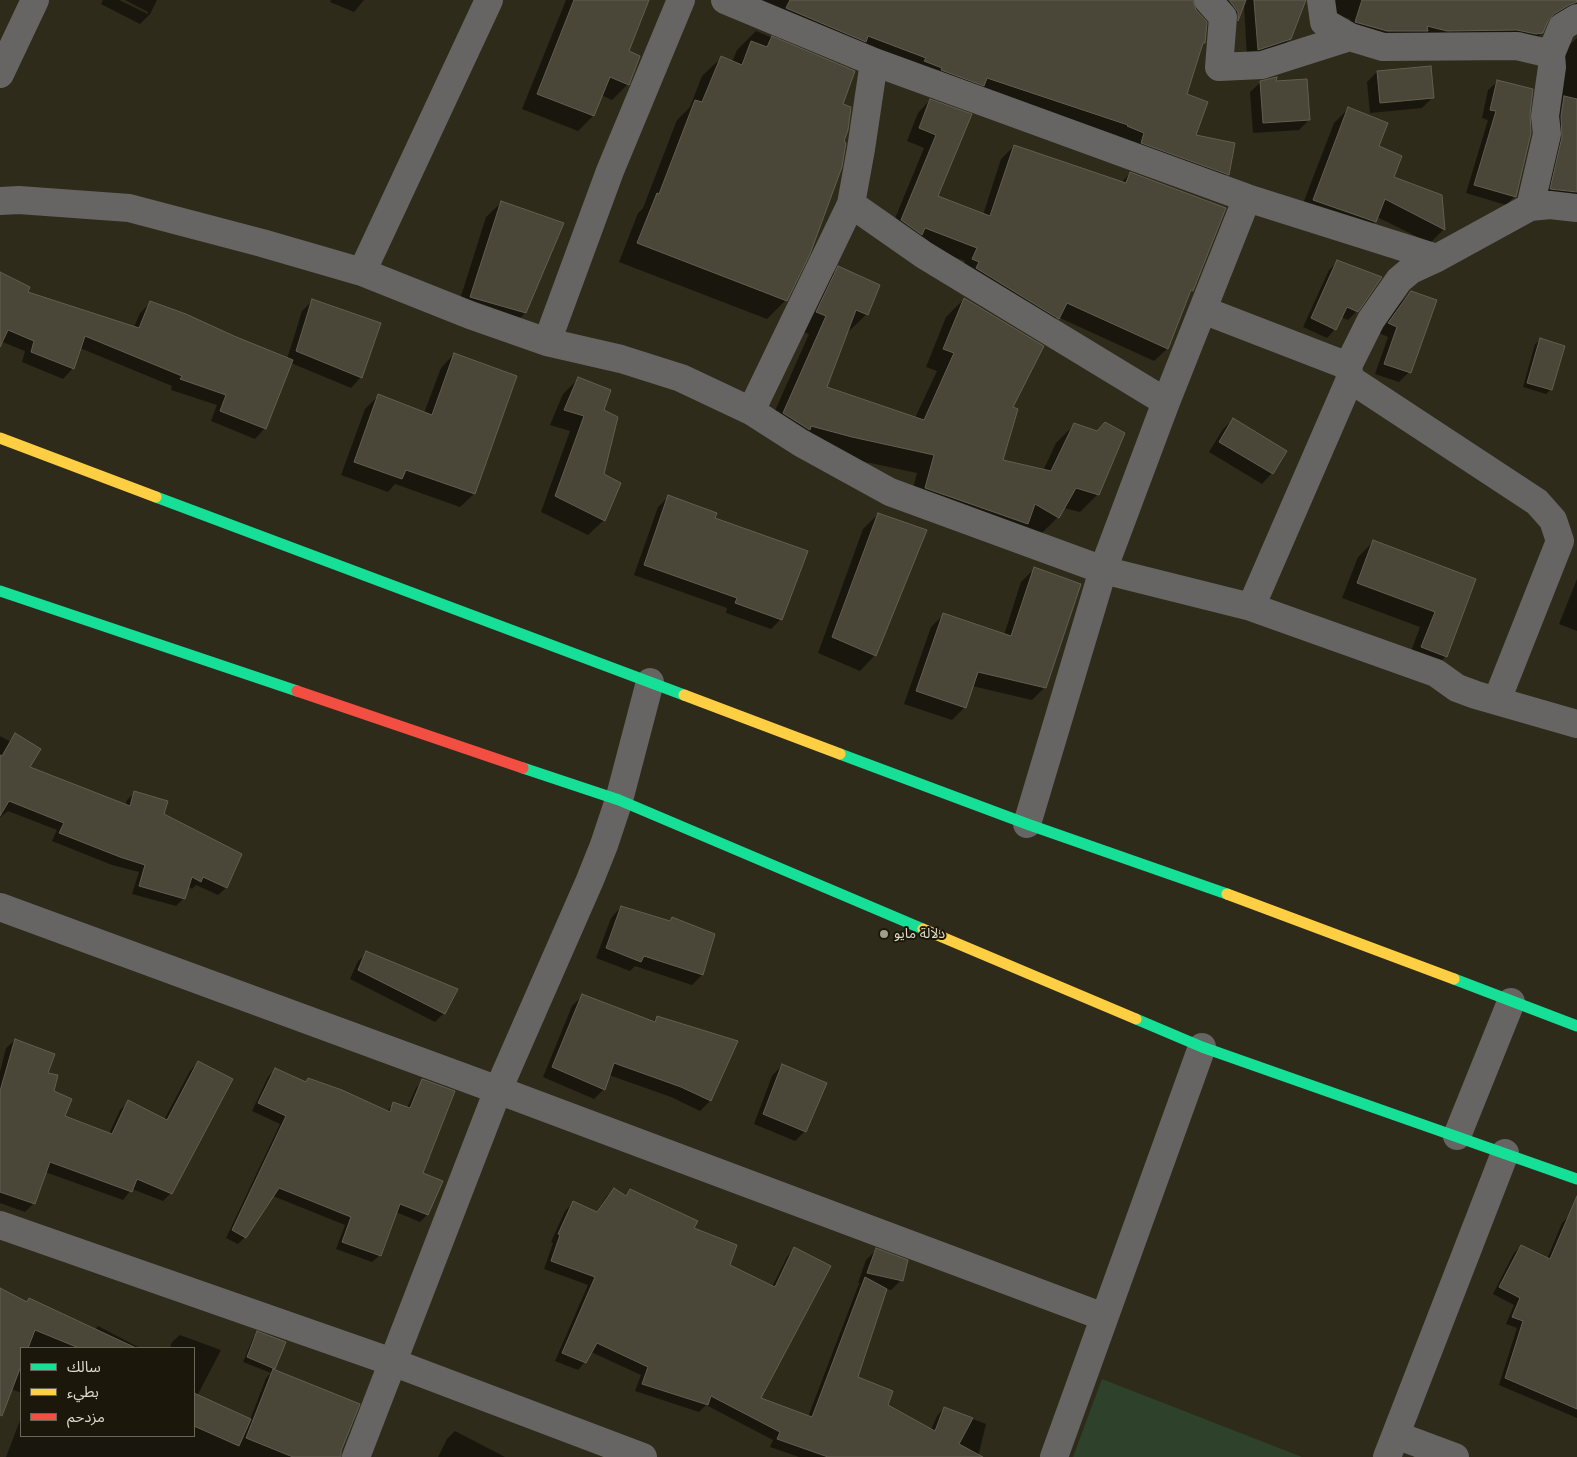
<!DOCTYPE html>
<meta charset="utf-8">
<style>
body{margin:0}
#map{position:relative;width:1577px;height:1457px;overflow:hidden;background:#2f2b1a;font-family:"Varela Round","Noto Sans Arabic",sans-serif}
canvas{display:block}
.legend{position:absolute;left:20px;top:1347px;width:175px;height:90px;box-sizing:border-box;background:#1b180b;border:1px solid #696657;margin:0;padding:6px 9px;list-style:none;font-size:15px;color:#dfdbca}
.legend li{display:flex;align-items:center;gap:10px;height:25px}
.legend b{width:25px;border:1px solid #696657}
</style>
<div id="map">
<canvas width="1577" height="1457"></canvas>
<ul class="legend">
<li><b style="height:6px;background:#16e098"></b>سالك</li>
<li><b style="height:6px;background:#ffcf43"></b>بطيء</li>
<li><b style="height:6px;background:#f24e42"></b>مزدحم</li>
</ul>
</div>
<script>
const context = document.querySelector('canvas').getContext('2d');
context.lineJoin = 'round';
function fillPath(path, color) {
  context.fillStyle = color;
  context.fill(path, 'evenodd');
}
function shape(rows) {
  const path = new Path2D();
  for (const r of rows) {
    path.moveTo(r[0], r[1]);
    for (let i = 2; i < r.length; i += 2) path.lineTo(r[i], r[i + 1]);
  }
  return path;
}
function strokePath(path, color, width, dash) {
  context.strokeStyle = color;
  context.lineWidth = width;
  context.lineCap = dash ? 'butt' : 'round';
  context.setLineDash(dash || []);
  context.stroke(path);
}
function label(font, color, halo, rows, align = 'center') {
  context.font = font + ' "Varela Round","Noto Sans Arabic",sans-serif';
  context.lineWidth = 4;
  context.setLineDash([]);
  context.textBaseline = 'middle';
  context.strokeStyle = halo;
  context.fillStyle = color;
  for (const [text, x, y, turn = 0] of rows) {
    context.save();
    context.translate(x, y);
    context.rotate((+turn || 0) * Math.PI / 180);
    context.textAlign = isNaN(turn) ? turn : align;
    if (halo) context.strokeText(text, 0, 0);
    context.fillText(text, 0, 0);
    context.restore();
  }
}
fillPath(shape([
 [1102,1379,1302,1457,1073,1457]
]), '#2d412b');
fillPath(shape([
 [103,0,119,0,148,14,148,12,125,0,157,0,150,14,140,24,101,4],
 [331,0,364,0,354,12,330,2],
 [566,0,648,0,627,52,628,84,612,100,601,95,593,116,578,131,522,109],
 [737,0,1192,0,1204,43,1201,46,1185,95,1194,136,1227,174,1217,185,1117,137,1118,136,979,89],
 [1209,0,1303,0,1290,39,1279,50,1247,59,1244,3,1237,20,1228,30],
 [1321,0,1577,0,1577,18,1557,15,1546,22,1542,33,1530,44,1346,33,1350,19,1326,12],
 [756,31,853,72,841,104,786,300,767,319,619,262,638,213,643,208,677,120,690,107,702,76,721,58,732,62,737,50],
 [1577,38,1577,207,1540,200,1565,49],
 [1377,72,1432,98,1422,108,1370,113,1367,82],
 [1261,82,1274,82,1309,120,1299,130,1253,133,1250,92],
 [1497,82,1515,196,1506,205,1466,193,1488,120,1482,118,1488,90],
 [930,100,970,115,936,197,983,215,1001,159,1014,146,1121,183,1130,173,1192,290,1188,295,1167,349,1154,361,1058,317,1045,330,960,272,965,261,889,233,924,148,907,141,918,113],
 [1348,109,1378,147,1392,177,1444,229,1430,243,1377,217,1375,222,1361,236,1299,214,1334,123],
 [502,202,525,313,510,328,456,312,486,217],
 [1338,261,1357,311,1348,320,1341,317,1335,329,1327,338,1303,327,1329,270],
 [838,268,867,314,848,332,847,331,826,388,915,418,937,371,926,367,946,317,964,299,1011,407,1002,461,1043,471,1056,443,1074,425,1096,432,1098,494,1080,512,1064,508,1058,517,1040,535,1024,526,1009,541,908,506,917,473,833,455,766,431,809,334,799,330,820,286],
 [0,273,26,293,134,327,140,313,150,303,287,359,302,311,312,301,361,377,351,388,291,363,265,428,255,439,211,421,217,405,171,390,172,386,80,348,73,368,63,379,22,362,25,351,0,341],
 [1411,292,1409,372,1399,382,1375,374,1388,337,1379,333,1401,302],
 [1540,340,1551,389,1546,394,1523,387,1535,344],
 [454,354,474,494,460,507,395,484,388,492,341,475,365,409,379,395,424,413,441,368],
 [579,378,602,410,604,520,588,535,541,512,570,431,550,425,563,394],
 [1233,419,1285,451,1272,473,1262,484,1209,452,1223,429],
 [668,497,714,519,781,619,771,629,726,613,727,608,634,575,658,507],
 [878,514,926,531,875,655,860,671,818,653,863,529],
 [1373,542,1475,580,1446,656,1431,671,1407,662,1420,627,1342,598,1358,557],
 [1034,569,1045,687,1032,700,972,686,965,707,952,720,904,704,931,627,944,614,1004,635,1021,582],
 [1577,579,1577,631,1559,624],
 [15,735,28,767,125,806,127,800,135,792,162,815,241,855,226,888,218,895,196,885,192,889,188,886,184,898,176,906,132,894,139,872,112,865,52,841,57,830,8,811,0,817,0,736,9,741],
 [621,907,668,922,672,918,702,975,692,985,635,966,630,971,596,958,611,918],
 [367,953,444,1013,435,1022,350,979,358,961],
 [582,996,652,1023,657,1017,737,1042,710,1101,700,1111,671,1097,609,1075,604,1089,594,1099,543,1077,572,1006],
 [15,1040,46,1074,63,1117,109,1134,120,1110,129,1102,164,1120,190,1071,198,1062,171,1193,163,1201,132,1189,123,1200,45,1172,34,1203,25,1212,0,1203,0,1072,6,1048],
 [782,1065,805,1131,795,1141,754,1124,772,1076],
 [275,1069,305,1083,308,1080,386,1112,393,1104,407,1108,416,1088,423,1080,421,1174,441,1182,427,1215,420,1222,396,1212,380,1255,372,1262,336,1249,345,1225,273,1196,245,1237,238,1244,226,1238,280,1124,252,1111,268,1077],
 [614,1189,624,1196,631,1190,693,1229,728,1266,772,1287,787,1257,794,1249,759,1398,808,1417,858,1286,860,1283,858,1283,866,1260,876,1250,901,1280,891,1290,886,1289,856,1378,886,1406,931,1430,937,1416,944,1408,986,1424,978,1457,799,1457,770,1447,773,1440,706,1405,699,1412,635,1391,641,1375,591,1352,585,1362,578,1370,555,1361,588,1285,544,1269,553,1243,551,1242,565,1211,573,1203,596,1213,606,1197],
 [1569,1216,1577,1219,1577,1418,1499,1385,1517,1328,1506,1324,1514,1305,1493,1294,1514,1253,1521,1246,1547,1259,1562,1223],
 [0,1297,26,1303,95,1330,98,1326,140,1348,21,1348,21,1393,0,1384],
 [257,1333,274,1368,272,1370,358,1405,340,1451,340,1457,6,1457,21,1418,21,1436,194,1436,194,1348,170,1348,172,1342,180,1335,221,1350,197,1396,250,1420,266,1378,271,1373,243,1362,253,1338],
 [455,1431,505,1457,438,1457,447,1439]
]), '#0007');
const building = shape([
 [574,0,649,0,629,51,640,56,629,85,610,77,594,116,537,94,574,0],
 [790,0,1193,0,1196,10,1207,22,1205,43,1203,43,1187,94,1208,102,1196,135,1235,143,1229,175,1141,143,1144,133,1127,126,1128,125,987,78,984,86,941,70,942,68,924,61,926,58,868,36,866,42,786,8,790,0],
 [1229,0,1246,0,1238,21,1238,12,1229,0],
 [1254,0,1306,0,1291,39,1258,50,1254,0],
 [1362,0,1577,0,1577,2,1569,5,1554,14,1548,21,1543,33,1536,34,1517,30,1447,31,1427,26,1428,31,1387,31,1355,22,1362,0],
 [772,36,855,71,843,104,851,107,848,130,844,141,846,143,842,167,810,254,787,301,637,243,657,193,659,194,695,100,702,102,721,56,742,65,751,41,767,47,772,36],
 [1431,66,1434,98,1380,103,1377,71,1431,66],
 [1277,77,1276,81,1307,79,1310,120,1263,123,1260,81,1277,77],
 [1497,80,1533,89,1530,114,1531,133,1516,197,1474,185,1496,111,1490,110,1497,80],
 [1564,96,1577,99,1577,192,1550,189,1562,137,1561,116,1564,96],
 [930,99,972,114,938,196,990,216,1014,145,1126,183,1130,172,1226,208,1193,291,1191,290,1168,349,1067,303,1059,319,976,268,979,262,972,259,977,248,925,228,922,235,901,220,936,135,919,128,930,99],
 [1348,107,1388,123,1379,146,1402,156,1394,177,1442,195,1445,230,1385,199,1376,222,1313,200,1348,107],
 [501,201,564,223,526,313,470,297,501,201],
 [1337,260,1382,277,1358,312,1347,307,1336,330,1311,318,1337,260],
 [838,266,880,285,868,315,856,310,827,387,924,420,954,353,943,349,964,298,1044,346,1013,407,1018,409,1003,460,1051,471,1074,423,1097,431,1105,422,1125,433,1099,495,1076,488,1059,518,1035,504,1028,524,925,488,934,455,852,437,811,426,810,430,783,413,826,316,816,312,838,266],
 [0,272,30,287,28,292,139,328,150,301,186,314,234,336,293,360,266,429,220,411,226,395,180,379,182,376,85,336,74,369,31,352,34,341,8,330,0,347,0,272],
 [1411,291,1437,300,1411,373,1384,364,1397,327,1388,323,1411,291],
 [312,299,381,323,362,378,296,351,312,299],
 [1540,338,1565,346,1552,390,1527,383,1540,338],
 [454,353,517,376,475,494,406,470,402,479,354,462,378,394,432,415,454,353],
 [578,377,611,390,604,410,618,417,604,474,621,483,605,521,555,496,584,416,564,410,578,377],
 [1233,418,1287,451,1273,474,1219,442,1233,418],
 [668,495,717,513,715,518,808,551,782,620,735,603,737,598,644,565,668,495],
 [878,513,927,530,876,656,832,637,878,513],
 [1373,540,1476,579,1447,657,1421,647,1435,612,1357,583,1373,540],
 [1034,567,1081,584,1046,688,978,672,966,708,916,691,943,613,1011,636,1034,567],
 [15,733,41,749,30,767,130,806,134,791,168,801,164,814,242,854,227,888,203,877,201,882,192,877,185,899,139,886,145,865,120,857,59,833,64,823,9,801,0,816,0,755,2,756,15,733],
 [621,906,670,921,672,917,715,934,703,975,644,956,641,962,606,948,621,906],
 [366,951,458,989,445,1014,358,970,366,951],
 [582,994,655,1022,657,1016,738,1041,711,1101,681,1087,614,1063,605,1090,552,1067,582,994],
 [15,1039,55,1054,48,1073,58,1075,54,1091,72,1099,65,1116,112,1134,128,1100,167,1120,198,1061,233,1079,172,1194,137,1179,132,1192,50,1162,35,1204,0,1192,0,1091,15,1039],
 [782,1064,827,1083,806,1132,763,1114,782,1064],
 [275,1068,306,1082,308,1078,342,1090,390,1112,393,1102,410,1108,422,1079,455,1091,423,1173,443,1181,428,1215,400,1204,381,1256,342,1242,351,1217,279,1188,246,1238,232,1230,286,1116,258,1103,275,1068],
 [614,1188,626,1196,630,1189,698,1221,694,1228,737,1245,730,1265,775,1287,794,1247,831,1266,761,1398,812,1417,865,1277,887,1289,858,1377,893,1391,888,1405,935,1431,944,1407,973,1418,959,1444,983,1457,828,1457,777,1439,780,1432,711,1396,708,1405,642,1384,648,1367,597,1343,586,1363,562,1353,595,1277,551,1261,560,1235,558,1234,573,1201,597,1212,614,1188],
 [1577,1196,1577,1409,1505,1378,1523,1321,1512,1317,1520,1298,1499,1287,1521,1245,1550,1259,1577,1196],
 [876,1248,908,1260,903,1281,867,1273,876,1248],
 [0,1288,27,1302,29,1298,136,1348,79,1348,35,1330,28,1348,21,1348,21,1366,2,1416,0,1415,0,1288],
 [257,1331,286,1342,275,1369,247,1357,257,1331],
 [273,1369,360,1404,341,1451,341,1457,293,1457,246,1438,273,1369],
 [194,1393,251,1419,239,1446,194,1426,194,1393]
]);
fillPath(building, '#4a4739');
strokePath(building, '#625e50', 1);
strokePath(shape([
 [725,0,874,62,1247,198,1437,258],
 [1208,0,1223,17,1219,67,1262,65,1350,37],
 [1321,0,1324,22,1350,37,1383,47,1517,46,1551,54],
 [0,74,35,0],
 [0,201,19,200,129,208,262,243,362,272,470,315,547,342,621,359,681,378,751,411,801,443,890,492,1103,570,1251,607,1436,673,1457,688,1476,695,1577,724],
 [851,204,924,255,1166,402],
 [1530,207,1547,134,1545,116,1552,67,1551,54,1562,27,1577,18],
 [362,272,489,0],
 [1203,310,1348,366],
 [547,342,610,171,681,0],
 [1350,379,1537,502,1553,520,1560,541,1497,700],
 [751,411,851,204,861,149,874,62],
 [1251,607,1350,379,1348,366,1371,320,1399,280,1411,270,1437,258,1530,207,1550,205,1577,208],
 [1027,824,1103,570,1166,402,1247,198],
 [0,907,498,1090,1104,1317],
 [1457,1136,1511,1002],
 [0,1225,392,1362,643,1457],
 [1396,1435,1455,1457],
 [356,1457,498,1090,590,880,604,845,619,800,650,682],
 [1054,1457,1202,1047],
 [1387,1457,1505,1153]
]), '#666563', 28);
strokePath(shape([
 [156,497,684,695],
 [0,591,297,691],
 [840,754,1027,824,1227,894],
 [523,768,619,800,923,929],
 [1454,979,1577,1026],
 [1136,1019,1202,1047,1577,1179]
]), '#16e098', 11);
strokePath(shape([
 [0,438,156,497],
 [684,695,840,754],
 [1227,894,1454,979],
 [923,929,1136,1019]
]), '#ffcf43', 11);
strokePath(shape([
 [297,691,523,768]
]), '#f24e42', 11);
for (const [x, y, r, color] of [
 [884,934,5,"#a19d8c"]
]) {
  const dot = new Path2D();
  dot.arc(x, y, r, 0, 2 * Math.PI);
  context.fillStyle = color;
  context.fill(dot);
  strokePath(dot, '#1b180b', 2);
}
label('14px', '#dfdbca', '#1b180b', [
 ["دلالة مايو",894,934]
], 'left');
</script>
